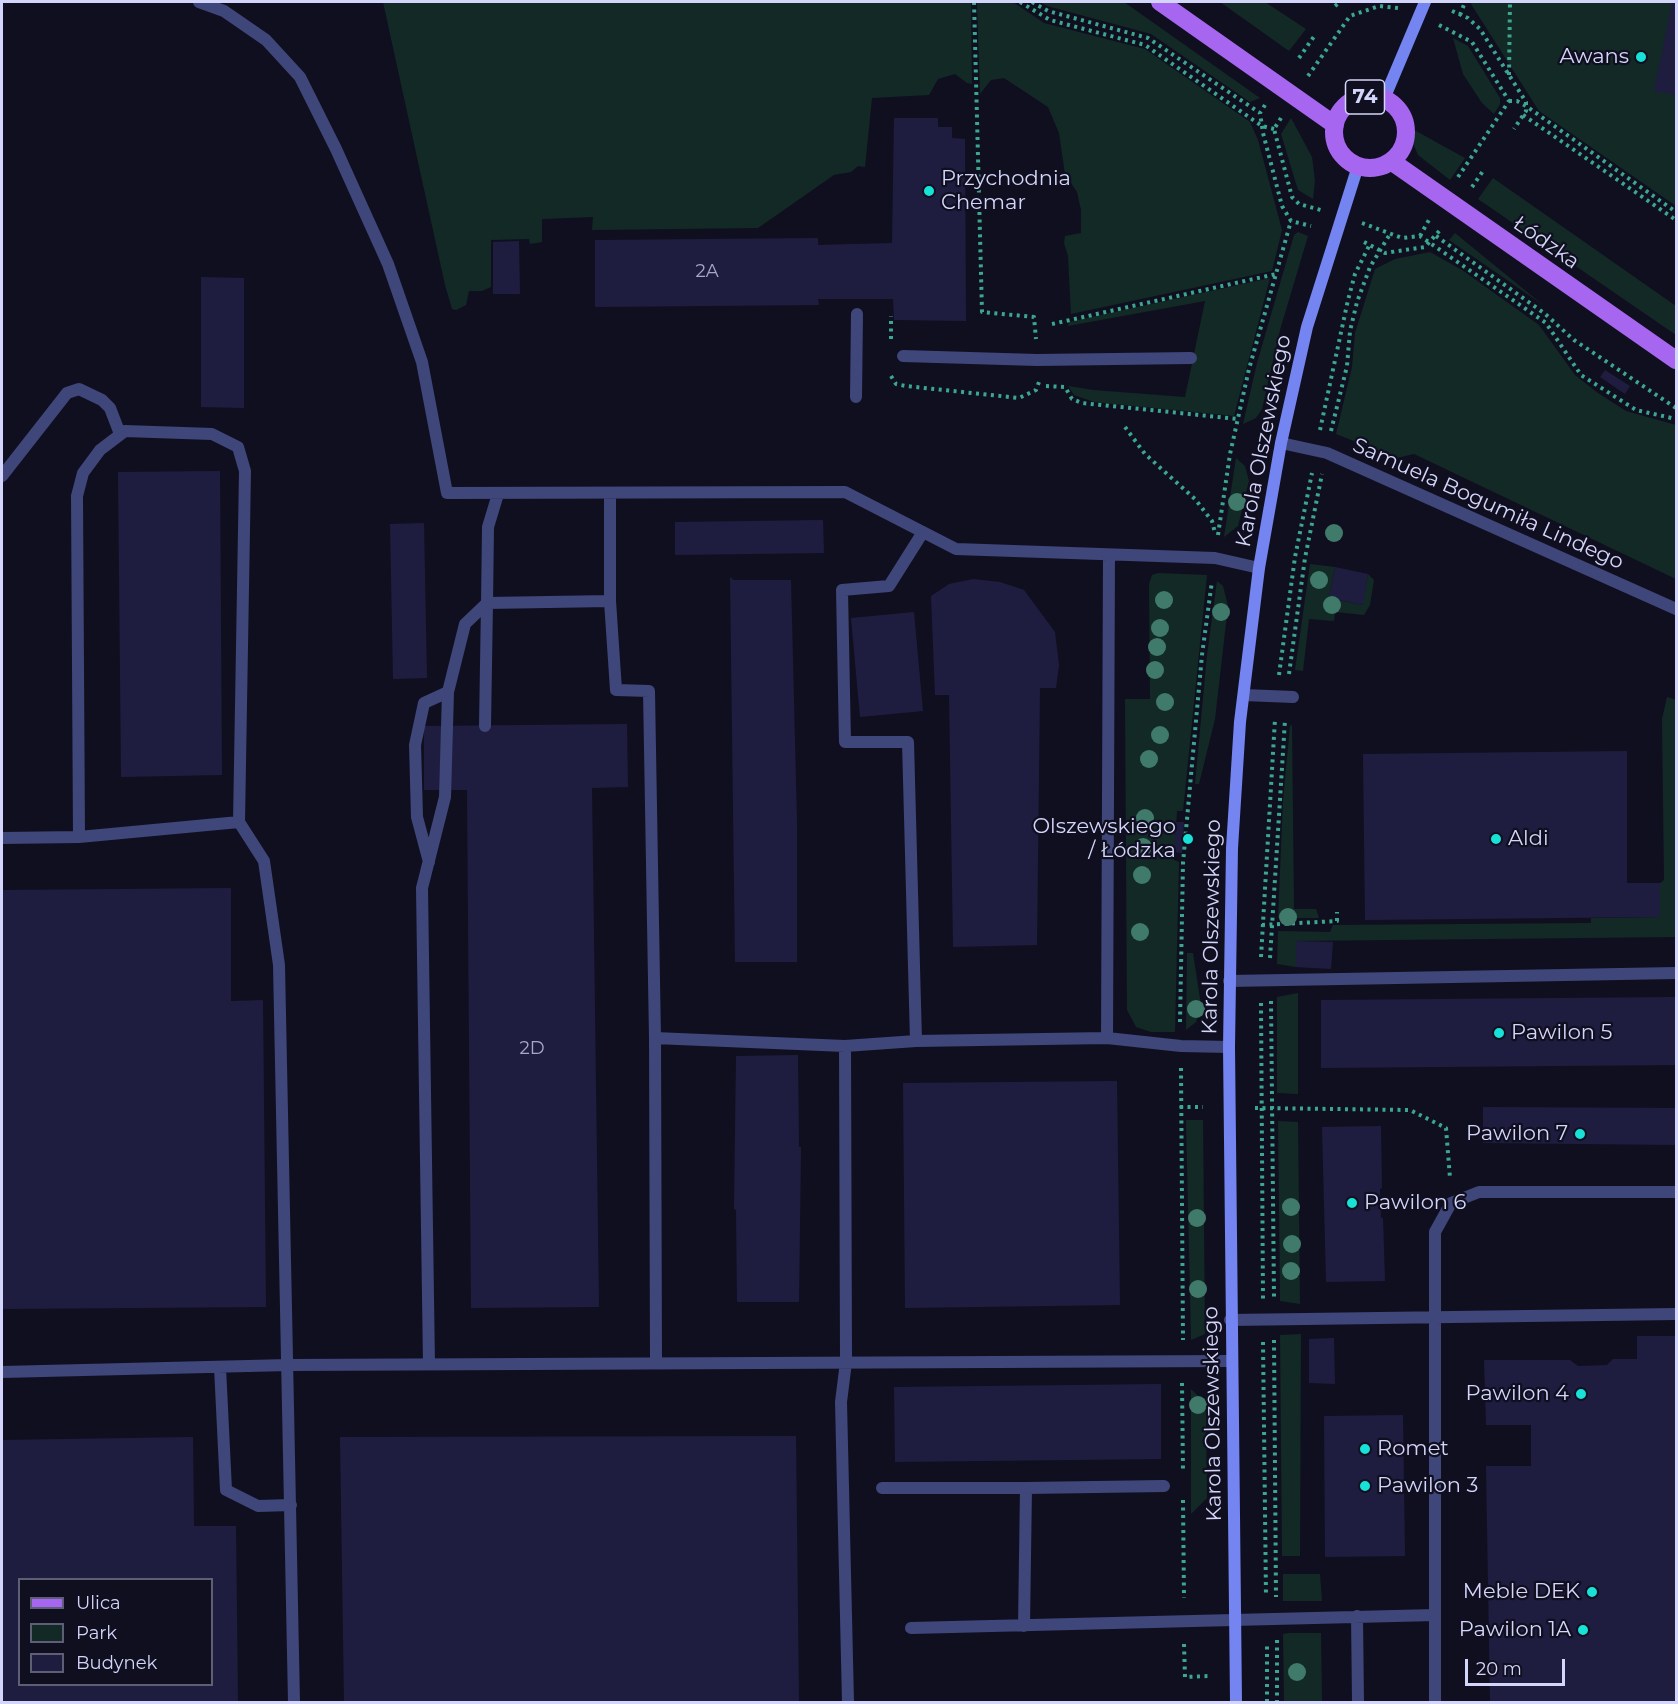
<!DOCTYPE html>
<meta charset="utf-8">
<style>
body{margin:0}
#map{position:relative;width:1678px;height:1704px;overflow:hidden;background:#100f20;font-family:Montserrat,sans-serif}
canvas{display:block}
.frame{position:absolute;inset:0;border:3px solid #d3d5fa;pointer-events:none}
.legend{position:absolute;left:18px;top:1578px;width:195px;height:108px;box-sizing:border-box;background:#100f20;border:2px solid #5e5e77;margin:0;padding:8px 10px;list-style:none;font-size:18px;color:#d3d5fa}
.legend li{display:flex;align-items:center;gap:12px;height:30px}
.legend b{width:30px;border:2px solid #5e5e77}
.scale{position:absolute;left:1465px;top:1659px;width:100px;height:27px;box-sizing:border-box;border:3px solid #d3d5fa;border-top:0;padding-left:8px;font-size:18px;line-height:21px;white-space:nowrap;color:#d3d5fa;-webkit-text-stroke:4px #100f20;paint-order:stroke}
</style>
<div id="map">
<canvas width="1678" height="1704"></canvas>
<div class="frame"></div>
<ul class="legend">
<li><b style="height:8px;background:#a766ef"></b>Ulica</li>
<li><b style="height:16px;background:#132925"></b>Park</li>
<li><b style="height:16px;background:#1f1d3f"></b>Budynek</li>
</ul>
<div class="scale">20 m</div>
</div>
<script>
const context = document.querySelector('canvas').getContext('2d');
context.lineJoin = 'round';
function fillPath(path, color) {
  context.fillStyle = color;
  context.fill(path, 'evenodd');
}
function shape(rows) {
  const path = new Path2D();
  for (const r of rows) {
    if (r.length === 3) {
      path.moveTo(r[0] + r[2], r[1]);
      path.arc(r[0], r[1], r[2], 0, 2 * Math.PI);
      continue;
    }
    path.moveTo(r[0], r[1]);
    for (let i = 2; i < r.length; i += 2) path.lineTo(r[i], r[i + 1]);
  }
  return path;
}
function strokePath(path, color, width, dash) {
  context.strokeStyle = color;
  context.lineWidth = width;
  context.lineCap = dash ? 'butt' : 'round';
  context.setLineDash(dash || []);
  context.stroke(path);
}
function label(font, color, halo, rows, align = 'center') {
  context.font = font + ' Montserrat,sans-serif';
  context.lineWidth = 4.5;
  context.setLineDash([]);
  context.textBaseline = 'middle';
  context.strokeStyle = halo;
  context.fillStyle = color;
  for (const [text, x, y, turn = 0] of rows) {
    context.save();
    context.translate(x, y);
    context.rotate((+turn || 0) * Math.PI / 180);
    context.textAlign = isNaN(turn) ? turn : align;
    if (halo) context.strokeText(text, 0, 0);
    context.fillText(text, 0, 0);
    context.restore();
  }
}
fillPath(shape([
 [383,2,971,2,972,84,967,83,955,74,938,79,929,95,872,98,865,167,858,166,851,172,834,175,758,228,592,230,593,217,542,219,542,242,530,244,529,239,491,240,491,287,482,291,469,291,466,305,456,310,452,309,445,285],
 [977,2,1013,2,1044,23,1145,49,1250,122,1258,140,1282,230,1272,271,1071,314,1068,256,1064,243,1065,236,1081,233,1081,210,1077,192,1065,174,1059,133,1048,107,1004,78,991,80,980,94],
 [1040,2,1124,2,1260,98,1250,102,1151,34,1047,6],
 [1220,2,1265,2,1306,29,1289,51],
 [1473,2,1676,2,1676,206,1539,111,1471,4],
 [1453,38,1468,46,1500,98,1500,104,1494,114,1482,103,1463,74],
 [1291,118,1312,157,1315,181,1313,199,1298,190,1281,134],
 [1416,131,1465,158,1450,180,1418,155,1411,139,1411,133],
 [1493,178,1676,306,1676,335,1478,199],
 [1298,232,1308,236,1280,330,1262,409,1256,418,1243,424,1257,363,1294,235],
 [1455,233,1543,305,1449,240],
 [1430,252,1462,270,1539,325,1575,375,1598,393,1626,411,1676,425,1676,579,1414,454,1397,458,1336,434,1352,367,1355,333,1375,269,1395,259],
 [1270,278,1234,416,1094,402,1074,395,1068,386,1093,390,1185,397,1205,301,1068,326,1069,322],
 [1236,458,1245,466,1249,481,1238,526,1224,537],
 [1310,564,1335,567,1329,598,1362,605,1368,574,1374,580,1370,605,1364,615,1335,612,1334,621,1309,619,1303,671,1295,670],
 [1158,573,1207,575,1183,811,1177,811,1174,860,1179,862,1175,1032,1151,1032,1136,1027,1127,1010,1125,699,1150,699,1149,584,1152,575],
 [1217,581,1223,586,1228,606,1215,719,1199,784,1195,784,1207,655],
 [1667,697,1676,700,1676,937,1297,941,1296,967,1277,964,1278,931,1330,932,1333,925,1591,923,1591,918,1660,917,1660,883,1664,880,1662,719],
 [1292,725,1294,909,1316,909,1319,918,1278,918,1283,801,1290,726],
 [1187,953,1193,953,1201,1005,1196,1022,1186,1030],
 [1298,993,1298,1094,1277,1093,1277,997],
 [1186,1120,1203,1120,1205,1334,1191,1340],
 [1278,1121,1298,1122,1300,1304,1280,1301],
 [1301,1334,1300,1556,1282,1556,1280,1335],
 [1191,1389,1201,1399,1206,1412,1207,1498,1191,1514],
 [1283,1574,1320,1574,1322,1601,1283,1601],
 [1289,1633,1321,1633,1322,1702,1284,1702,1283,1634]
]), '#132925');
fillPath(shape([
 [1672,2,1676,2,1676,95,1654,91],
 [894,118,938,118,938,127,952,127,952,138,965,139,966,321,894,320,893,299,818,299,819,305,595,307,595,240,818,238,818,245,892,243],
 [519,241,520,294,493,294,493,242],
 [201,277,244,278,244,408,201,407],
 [1605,370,1630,386,1625,394,1600,377],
 [220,471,222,775,121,777,118,472],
 [823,520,824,553,675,555,675,522],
 [424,523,427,678,393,679,390,524],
 [1335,567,1368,574,1363,605,1329,598],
 [730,577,734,580,791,580,797,822,797,962,735,962],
 [973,579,1000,582,1024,590,1055,632,1059,665,1056,688,1040,688,1037,945,953,947,949,695,935,695,931,596,949,584],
 [914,612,923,711,860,717,851,618],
 [627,724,628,787,592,788,599,1307,471,1308,467,790,424,790,424,726],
 [1627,751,1627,883,1660,883,1660,917,1365,920,1363,754],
 [1176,822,1184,822,1182,853,1174,852],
 [231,888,231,1001,263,1000,266,1307,2,1309,2,890],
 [1296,941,1333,942,1331,969,1296,967],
 [1676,997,1676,1065,1321,1068,1321,1000],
 [798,1055,799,1147,801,1147,799,1302,737,1302,736,1210,734,1209,736,1056],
 [1117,1081,1120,1305,905,1308,903,1083],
 [1483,1107,1676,1108,1676,1145,1483,1143],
 [1381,1126,1382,1188,1380,1189,1381,1218,1383,1218,1385,1281,1326,1282,1322,1127],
 [1637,1336,1676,1336,1676,1702,1490,1702,1486,1466,1531,1466,1531,1425,1486,1425,1484,1360,1570,1360,1578,1366,1607,1365,1613,1359,1637,1359],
 [1334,1338,1335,1384,1309,1383,1309,1339],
 [1161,1384,1161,1459,895,1462,894,1387],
 [1403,1415,1405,1556,1325,1557,1324,1416],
 [796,1436,799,1702,344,1702,340,1437],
 [193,1437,194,1526,236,1526,238,1702,2,1702,2,1440],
 [20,1580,212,1580,212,1684,20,1684]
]), '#1f1d3f');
strokePath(shape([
 [974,2,982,312,1034,317,1036,339],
 [1020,2,1050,20,1145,45,1262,126,1274,129],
 [1032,2,1048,11,1148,38,1260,113],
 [1335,6,1340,2],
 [1452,11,1468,18,1480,29,1526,102,1526,111,1514,129],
 [1460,15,1465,2],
 [1439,25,1472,42,1509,101],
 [1299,58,1315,35],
 [1509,75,1510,2],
 [1308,76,1350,16,1379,6,1398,8],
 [1509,101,1517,101,1526,106,1676,212],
 [1265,105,1260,113,1263,133,1282,206,1291,221,1311,226],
 [1523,115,1676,220],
 [1281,118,1274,129,1292,197,1299,204,1321,210],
 [1458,177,1509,101],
 [1472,187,1483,171],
 [1362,223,1402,238,1420,236,1546,323,1581,375,1636,410,1676,419],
 [1420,236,1430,218],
 [1436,236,1544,313,1574,340,1676,408],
 [1364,242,1385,253,1425,247,1441,229],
 [1052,324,1276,274],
 [891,339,891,316],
 [891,376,896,384,906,386,1019,398,1036,390,1039,382],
 [1046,386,1065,387,1072,399,1082,403,1238,419],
 [1125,427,1145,454,1195,499,1212,521,1215,533],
 [1320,430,1348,300,1355,274,1369,246],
 [1331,431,1347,366,1350,331,1357,302,1370,267,1390,234],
 [1218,535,1230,454,1249,369,1291,221],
 [1289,674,1305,558,1322,474],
 [1279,675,1295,557,1312,473],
 [1262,925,1337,921,1337,912],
 [1261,957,1275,719],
 [1270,958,1285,720],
 [1271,1001,1274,1297],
 [1261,1003,1263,1299],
 [1180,1022,1183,863,1202,655,1212,581],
 [1181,1068,1183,1340],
 [1180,1107,1203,1107],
 [1255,1108,1410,1110,1446,1128,1450,1178],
 [1274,1340,1276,1597],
 [1263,1342,1266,1596],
 [1182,1383,1183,1472],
 [1183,1500,1184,1598],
 [1277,1640,1277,1702],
 [1184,1644,1185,1677,1209,1676],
 [1267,1702,1267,1642]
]), '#3ba790', 4, [3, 4.5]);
strokePath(shape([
 [199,2,224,11,266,40,300,77,336,149,388,264,422,362,447,493,845,492,956,549,1215,558,1259,568],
 [903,356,1037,360,1191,358],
 [856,397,857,314],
 [2,476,67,393,79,389,102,400,110,408,120,434],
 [498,494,488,527,487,603,610,601,616,690,649,691,655,1038,656,1362],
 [610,601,610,493],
 [1244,695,1293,697],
 [485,726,487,603],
 [79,837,77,496,83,473,100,450,125,431,212,434,238,447,245,471,239,822,264,861,279,965,294,1702],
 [2,838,79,837,239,822],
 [429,862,417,817,415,745,424,703,448,692],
 [1229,981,1676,973],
 [655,1038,845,1046,916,1041,1107,1038,1181,1046,1229,1047],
 [1107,1038,1109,555],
 [916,1041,908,742,845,742,842,590,889,586,923,532],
 [845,1046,846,1362,841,1402,848,1702],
 [1230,1320,1676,1314],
 [429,1364,422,888,445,797,448,692,465,624,487,603],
 [220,1367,226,1490,258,1506,291,1505],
 [2,1372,289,1365,1231,1361],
 [882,1488,1026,1488],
 [1357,1616,1358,1702],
 [1024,1626,1026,1488,1164,1486],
 [911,1628,1435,1615],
 [1435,1702,1435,1232,1451,1203,1479,1192,1676,1192]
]), '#3f467a', 12);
strokePath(shape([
 [1281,443,1327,453,1676,609]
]), '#3f467a', 12);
strokePath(shape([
 [1384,99,1425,2],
 [1236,1702,1229,1047,1232,848,1240,722,1259,568,1281,443,1307,327,1358,166]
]), '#7484f0', 12);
strokePath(shape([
 [1160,2,1335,125],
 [1370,132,36],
 [1391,161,1676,360]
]), '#a766ef', 18);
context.fillStyle = '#407a6a';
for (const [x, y] of [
 [1237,502],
 [1334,533],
 [1319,580],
 [1164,600],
 [1332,605],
 [1221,612],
 [1160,628],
 [1157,647],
 [1155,670],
 [1165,702],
 [1160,735],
 [1149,759],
 [1145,818],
 [1143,847],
 [1142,875],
 [1288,917],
 [1140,932],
 [1196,1009],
 [1291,1207],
 [1197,1218],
 [1292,1244],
 [1291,1271],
 [1198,1289],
 [1198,1405],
 [1297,1672]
]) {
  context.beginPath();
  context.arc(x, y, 9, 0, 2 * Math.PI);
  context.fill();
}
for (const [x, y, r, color] of [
 [1641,57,6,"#18e2d7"],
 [929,191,6,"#18e2d7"],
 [1188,839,6,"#18e2d7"],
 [1496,839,6,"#18e2d7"],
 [1499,1033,6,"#18e2d7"],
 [1580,1134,6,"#18e2d7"],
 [1352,1203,6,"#18e2d7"],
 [1581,1394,6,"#18e2d7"],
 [1365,1449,6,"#18e2d7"],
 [1365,1486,6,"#18e2d7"],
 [1592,1592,6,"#18e2d7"],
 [1583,1630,6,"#18e2d7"]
]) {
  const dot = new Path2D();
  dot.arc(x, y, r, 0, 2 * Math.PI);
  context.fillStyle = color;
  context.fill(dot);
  strokePath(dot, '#100f20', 2);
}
label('18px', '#a6a7cb', null, [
 ["2A",707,272],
 ["2D",532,1049]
]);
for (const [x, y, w] of [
 [1365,97,39]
]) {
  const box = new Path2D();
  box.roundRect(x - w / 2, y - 17, w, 34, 4.5);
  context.fillStyle = '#100f20';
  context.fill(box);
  strokePath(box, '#d3d5fa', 1.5);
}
label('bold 20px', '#d3d5fa', null, [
 ["74",1365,97]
]);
label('21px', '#d3d5fa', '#100f20', [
 ["Awans",1629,57],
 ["Przychodnia",941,179,"left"],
 ["Chemar",941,203,"left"],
 ["Olszewskiego",1176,827],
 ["/ Łódzka",1176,851],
 ["Aldi",1508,839,"left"],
 ["Pawilon 5",1511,1033,"left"],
 ["Pawilon 7",1568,1134],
 ["Pawilon 6",1364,1203,"left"],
 ["Pawilon 4",1569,1394],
 ["Romet",1377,1449,"left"],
 ["Pawilon 3",1377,1486,"left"],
 ["Meble DEK",1580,1592],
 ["Pawilon 1A",1571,1630]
], 'right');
label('21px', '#d3d5fa', '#100f20', [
 ["Łódzka",1546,243,35],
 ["Karola Olszewskiego",1264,441,-79],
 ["Samuela Bogumiła Lindego",1488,504,24],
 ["Karola Olszewskiego",1212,927,-89],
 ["Karola Olszewskiego",1213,1414,-91]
]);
</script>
